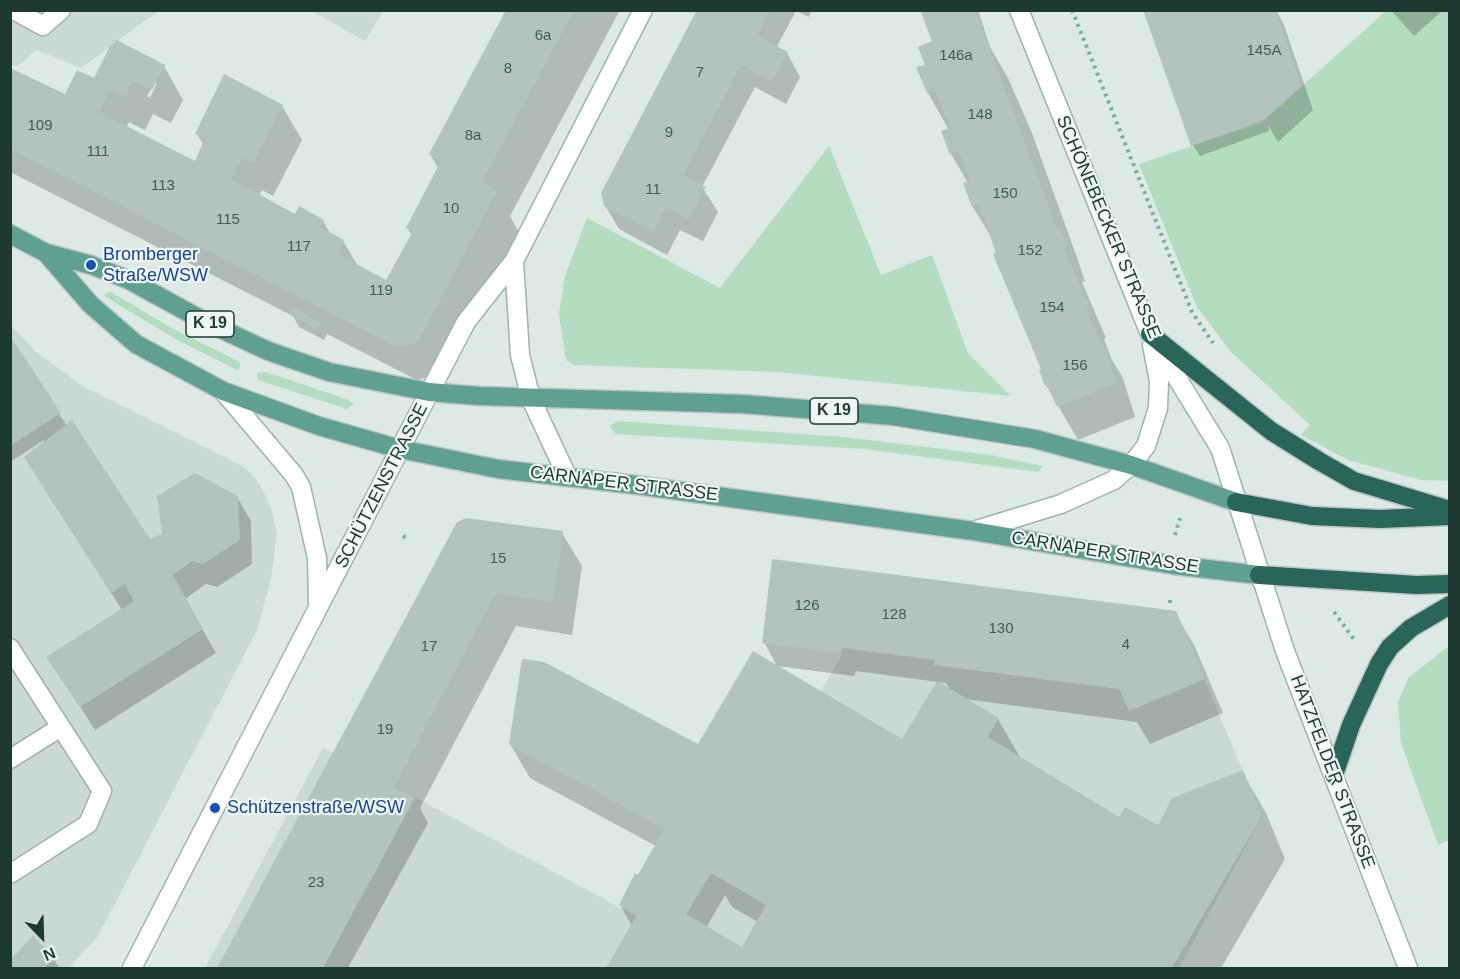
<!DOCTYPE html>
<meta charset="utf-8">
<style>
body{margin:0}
#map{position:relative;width:1460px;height:979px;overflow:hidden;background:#dde9e4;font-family:Arial,sans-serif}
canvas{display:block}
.frame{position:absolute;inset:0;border:12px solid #1e3932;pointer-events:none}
.north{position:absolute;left:12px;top:907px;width:60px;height:60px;-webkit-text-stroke:4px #edf6f2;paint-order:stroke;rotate:157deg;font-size:16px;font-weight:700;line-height:24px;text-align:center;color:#1e3932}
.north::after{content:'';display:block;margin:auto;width:21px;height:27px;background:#1e3932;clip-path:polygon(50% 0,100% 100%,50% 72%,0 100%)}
</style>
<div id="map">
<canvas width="1460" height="979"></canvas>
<div class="frame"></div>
<div class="north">N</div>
</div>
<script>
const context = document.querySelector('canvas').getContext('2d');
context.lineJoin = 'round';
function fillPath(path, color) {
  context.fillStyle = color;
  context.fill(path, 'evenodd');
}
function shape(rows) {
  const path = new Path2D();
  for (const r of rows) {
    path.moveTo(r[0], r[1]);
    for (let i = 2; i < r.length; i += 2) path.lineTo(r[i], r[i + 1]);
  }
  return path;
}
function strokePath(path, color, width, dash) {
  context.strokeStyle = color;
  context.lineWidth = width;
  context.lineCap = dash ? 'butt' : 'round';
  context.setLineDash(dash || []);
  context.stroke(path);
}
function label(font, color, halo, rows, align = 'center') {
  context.font = font + ' Arial,sans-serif';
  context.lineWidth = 4.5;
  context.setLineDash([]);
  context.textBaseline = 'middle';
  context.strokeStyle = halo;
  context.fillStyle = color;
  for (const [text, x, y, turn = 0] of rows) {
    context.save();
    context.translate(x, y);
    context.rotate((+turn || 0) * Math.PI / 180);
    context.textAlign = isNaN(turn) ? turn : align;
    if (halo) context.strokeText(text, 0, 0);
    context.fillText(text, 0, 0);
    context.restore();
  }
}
fillPath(shape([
 [11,11,158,11,81,68,37,50,16,67,11,64],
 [312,11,383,11,365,41],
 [10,324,36,352,86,388,244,467,259,483,271,507,277,534,271,579,257,630,97,938,68,968,11,968],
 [853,569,1176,611,1262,817,1179,968,205,968,323,748,673,936,840,659]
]), '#cbd9d3');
fillPath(shape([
 [1386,11,1449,11,1449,481,1421,480,1348,460,1301,435,1310,425,1230,351,1197,307,1139,164,1262,122],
 [829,146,881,275,932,255,968,353,1011,396,778,372,574,365,566,360,559,314,565,276,587,218,720,288],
 [109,291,177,331,240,362,239,371,177,340,104,296],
 [266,372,346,399,354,404,347,409,258,380,257,373],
 [619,421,845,437,991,455,1043,466,1038,472,864,449,616,434,609,426],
 [1449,646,1449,840,1438,845,1401,743,1398,702,1409,677]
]), '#b4dcc0');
fillPath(shape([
 [509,10,620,10,510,216,520,234,437,375,417,380,327,334,324,340,299,327,293,316,10,172,10,69,66,96,94,80,164,66,183,100,171,123,153,114,145,130,129,122,126,128,196,163,204,145,197,134,282,106,302,140,273,196,262,190,259,196,295,216,323,221,331,235,343,241,358,266,387,282,412,236,407,227,439,169,430,154],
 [154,83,157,83,150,98,147,96],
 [700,10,812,10,809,17,796,11,776,48,787,53,800,77,786,104,755,87,702,187,718,212,703,241,680,230,667,255,619,229,605,205],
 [922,10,978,10,990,47,1008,78,1032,133,1079,263,1085,281,1082,282,1106,338,1104,339,1112,360,1123,378,1135,417,1078,440,1046,385,1043,369,1001,270,991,237,973,207,965,184,968,183,951,154,949,130,928,93,918,68,927,65,934,42],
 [1145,10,1276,10,1284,25,1313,110,1278,142,1268,125,1269,131,1200,156,1193,145],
 [1391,10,1442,10,1442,11,1414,36],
 [10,338,67,426,150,541,237,497,251,521,252,564,217,587,206,584,185,599,216,653,95,730,48,657,122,610,39,480,44,440,10,462],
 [466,520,562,533,582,566,572,635,516,626,420,808,428,823,348,968,218,968],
 [1175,613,1195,647,1223,713,1150,744,1137,722,965,699,998,719,1021,759,1120,819,1158,827,1242,772,1266,813,1285,859,1221,968,607,968,632,926,620,905,656,846,530,778,510,744,698,746,902,742,951,691,946,683,856,671,854,676,777,666,764,642],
 [725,895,732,907,758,922,743,949,706,928],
 [54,959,59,968,10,968,10,962]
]), '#0003');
fillPath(shape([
 [506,10,574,10,482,182,497,191,418,342,397,347,10,149,10,68,65,94,77,70,94,78,110,46,117,40,165,65,152,90,133,81,125,97,109,90,99,112,195,161,205,138,195,134,224,74,283,105,253,163,242,158,231,179,295,214,299,206,324,220,320,227,344,240,338,254,386,280,413,231,406,228,441,161,429,154],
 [697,10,770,10,757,36,788,52,772,82,741,65,683,175,706,187,689,219,666,207,653,232,604,206,601,193],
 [920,10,975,10,1057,229,1060,228,1067,247,1064,248,1088,304,1086,305,1093,325,1112,362,1109,363,1117,383,1057,407,1047,385,1045,386,1039,370,1041,369,993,254,996,253,979,204,972,207,963,183,970,181,959,152,950,155,941,131,950,128,940,103,934,90,927,93,916,67,925,65,918,47,932,41],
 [1143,10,1275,10,1301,86,1264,119,1191,146],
 [294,308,321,323,317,330,290,315],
 [10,336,61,413,10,446],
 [72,420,150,539,162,534,157,496,195,473,238,496,240,540,203,564,192,561,173,575,203,629,80,707,46,657,134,601,125,584,111,593,24,457],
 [466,518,563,531,553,602,496,593,394,787,415,798,323,968,217,968,457,522],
 [772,559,1176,611,1205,679,1129,711,1119,689,934,665,935,660,843,648,840,653,762,643],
 [753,651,902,739,937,681,999,718,988,737,1119,817,1125,807,1158,825,1172,798,1243,770,1262,816,1172,968,606,968,637,915,619,905,635,873,638,875,664,829,509,744,522,659,544,662,698,744],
 [711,873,766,905,742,947,686,914],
 [33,936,55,958,44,968,10,968,10,960]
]), '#b2c4bd');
const service = shape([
 [14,10,43,26,61,10],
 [10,648,102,791,88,824,10,874],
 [10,759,61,727]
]);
const tertiary = shape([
 [223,391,294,475,301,487,317,558,318,606],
 [132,968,400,449]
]);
const secondary = shape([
 [1019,10,1150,334,1220,448,1285,651,1408,968],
 [514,261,520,355,531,399,567,476],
 [400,449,466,322,514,261,643,10],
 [973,531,1061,504,1114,480,1131,465,1146,446,1158,408,1159,381,1152,345]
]);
const primary = shape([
 [10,234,46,253,91,265,129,280,204,321,268,351,329,372,429,392,480,396,742,404,893,416,1035,439,1131,465,1236,502],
 [46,253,90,304,136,344,223,391,319,426,400,449,498,469,636,485,973,531,1173,565,1259,575]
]);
const motorway = shape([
 [1150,334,1271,431,1319,461,1354,481,1450,510],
 [1236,502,1312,516,1380,519,1450,516],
 [1259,575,1416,585,1450,584],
 [1334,775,1351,725,1379,664,1390,647,1411,628,1450,605]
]);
strokePath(service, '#a0b1ab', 21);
strokePath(tertiary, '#a0b1ab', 21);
strokePath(secondary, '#9cb5ac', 21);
strokePath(primary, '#bcc4c2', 21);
strokePath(motorway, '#bcc4c2', 21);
strokePath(shape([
 [1072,10,1192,312,1213,343],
 [1175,535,1180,518],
 [403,536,409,540],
 [1170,603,1170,597],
 [1334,612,1356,642]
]), '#7cae9f', 4, [3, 4.5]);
strokePath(service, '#fff', 18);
strokePath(tertiary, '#fff', 18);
strokePath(secondary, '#fff', 18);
strokePath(primary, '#60a091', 18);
strokePath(motorway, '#2a655a', 18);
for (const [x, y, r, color] of [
 [91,265,6,"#1a4fb4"],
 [215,808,6,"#1a4fb4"]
]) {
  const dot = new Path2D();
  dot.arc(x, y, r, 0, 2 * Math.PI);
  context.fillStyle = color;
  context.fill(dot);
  strokePath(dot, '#edf6f2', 2);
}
label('15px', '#435c55', null, [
 ["6a",543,36],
 ["145A",1264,51],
 ["146a",956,56],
 ["8",508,69],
 ["7",700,73],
 ["148",980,115],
 ["109",40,126],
 ["9",669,133],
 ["8a",473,136],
 ["111",98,152],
 ["113",163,186],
 ["11",653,190],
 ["150",1005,194],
 ["10",451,209],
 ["115",228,220],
 ["117",299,247],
 ["152",1030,251],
 ["119",381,291],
 ["154",1052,308],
 ["156",1075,366],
 ["15",498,559],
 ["126",807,606],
 ["128",894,615],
 ["130",1001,629],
 ["4",1126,645],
 ["17",429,647],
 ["19",385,730],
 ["23",316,883]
]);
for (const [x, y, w] of [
 [210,324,48],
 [834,411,48]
]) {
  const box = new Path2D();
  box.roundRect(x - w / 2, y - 13, w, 26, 4.5);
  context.fillStyle = '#edf6f2';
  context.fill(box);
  strokePath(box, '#1e3932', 1.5);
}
label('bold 16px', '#1e3932', null, [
 ["K 19",210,324],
 ["K 19",834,411]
]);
label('18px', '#1e3932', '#edf6f2', [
 ["SCHÖNEBECKER STRASSE",1108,227,67],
 ["CARNAPER STRASSE",624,484,7],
 ["SCHÜTZENSTRASSE",382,486,-63],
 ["CARNAPER STRASSE",1105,553,9],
 ["HATZFELDER STRASSE",1332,772,69]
]);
label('18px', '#164399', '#edf6f2', [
 ["Bromberger",103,255],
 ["Straße/WSW",103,276],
 ["Schützenstraße/WSW",227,808]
], 'left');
</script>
